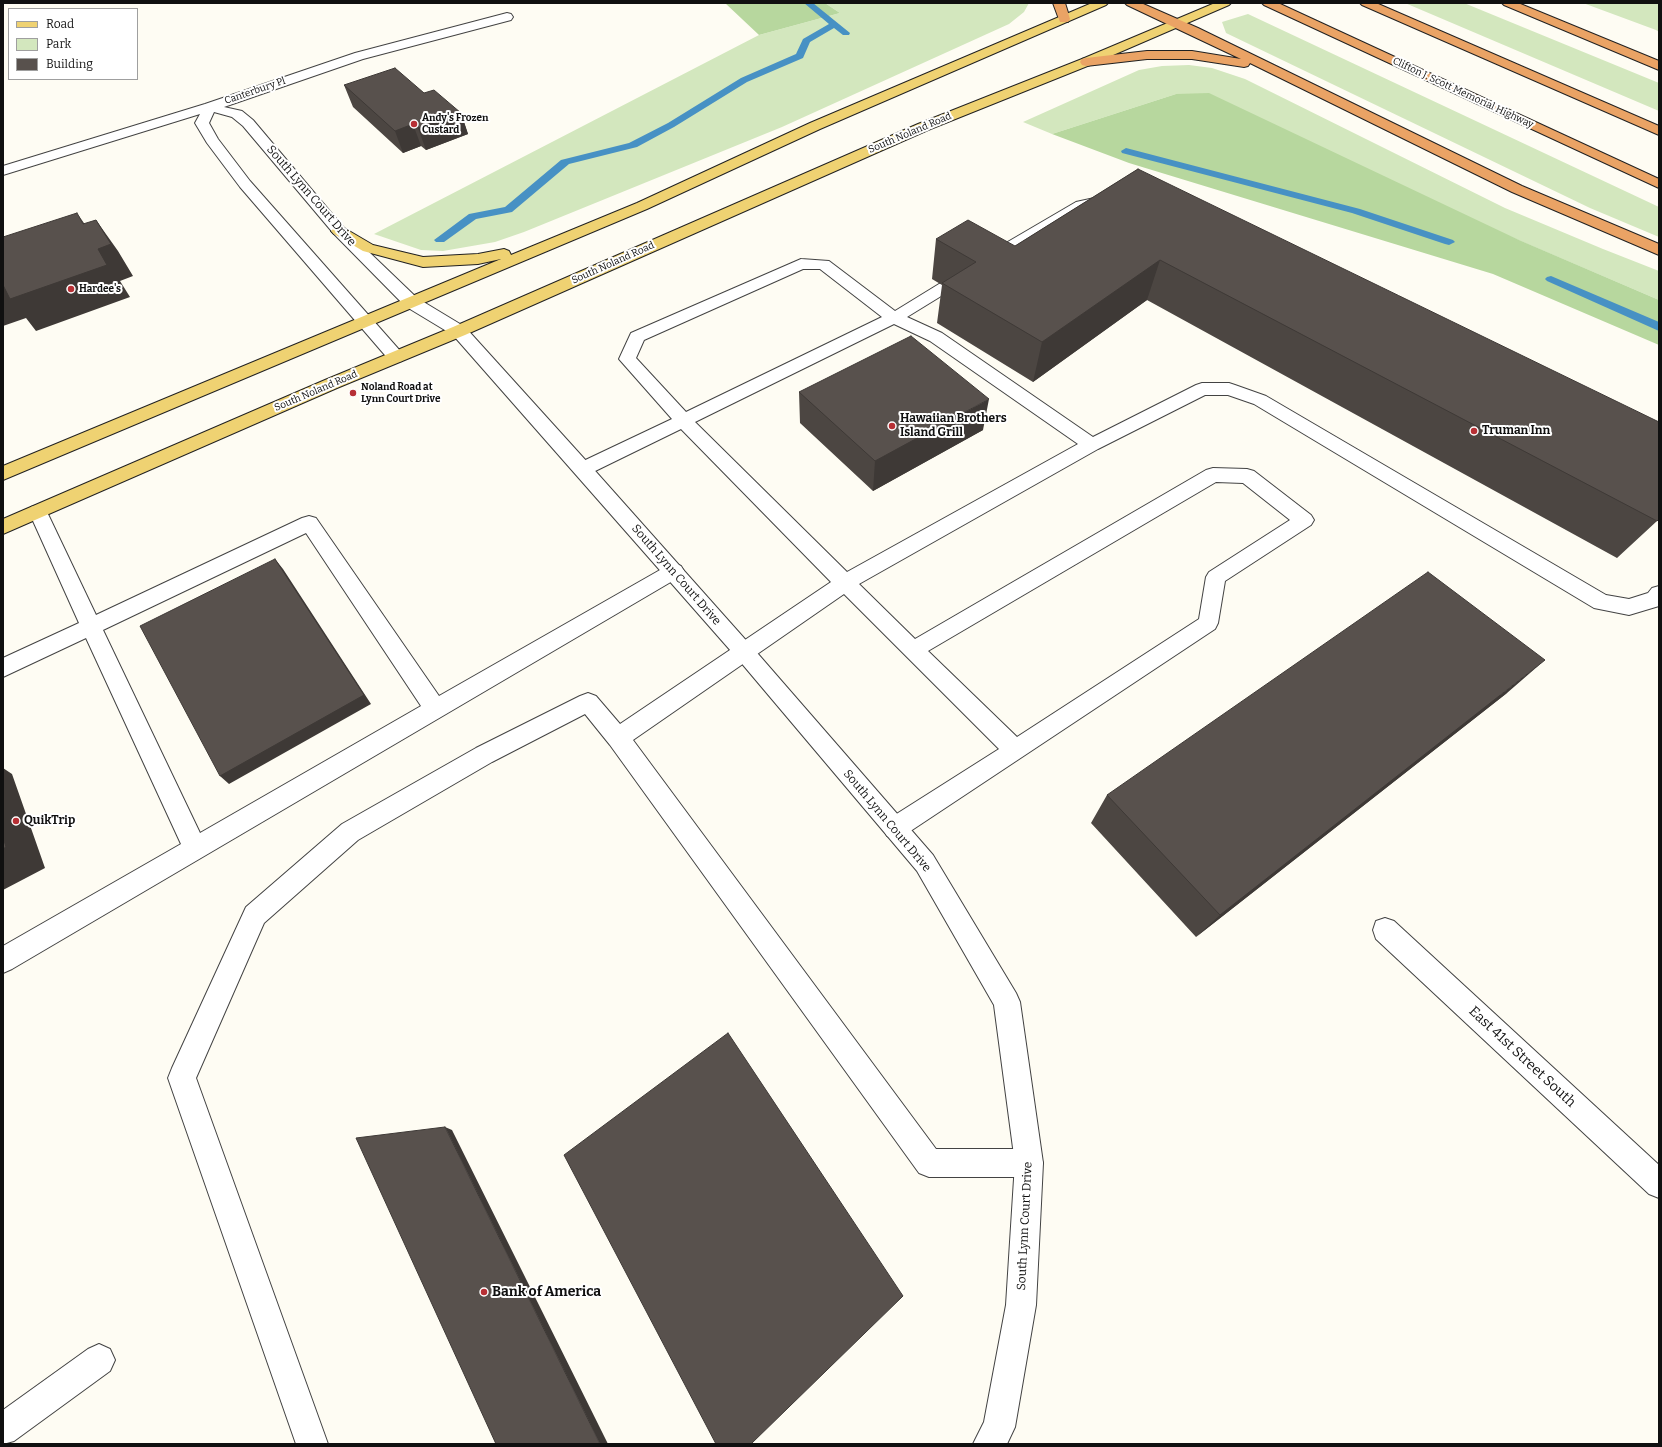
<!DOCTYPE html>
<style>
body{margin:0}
#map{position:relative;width:1662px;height:1447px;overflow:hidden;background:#fefcf3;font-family:Bitter,serif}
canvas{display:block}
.frame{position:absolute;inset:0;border:4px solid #101010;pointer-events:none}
.legend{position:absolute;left:8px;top:8px;width:130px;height:72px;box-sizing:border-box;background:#fff;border:1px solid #9f9f9f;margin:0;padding:5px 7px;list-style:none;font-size:12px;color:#101010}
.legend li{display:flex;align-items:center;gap:8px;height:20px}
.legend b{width:20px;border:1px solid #9f9f9f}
</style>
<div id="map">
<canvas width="1662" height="1447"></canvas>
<div class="frame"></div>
<ul class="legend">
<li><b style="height:5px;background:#efd272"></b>Road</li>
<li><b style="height:11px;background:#d3e7be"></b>Park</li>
<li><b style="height:11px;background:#58514d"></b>Building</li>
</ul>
</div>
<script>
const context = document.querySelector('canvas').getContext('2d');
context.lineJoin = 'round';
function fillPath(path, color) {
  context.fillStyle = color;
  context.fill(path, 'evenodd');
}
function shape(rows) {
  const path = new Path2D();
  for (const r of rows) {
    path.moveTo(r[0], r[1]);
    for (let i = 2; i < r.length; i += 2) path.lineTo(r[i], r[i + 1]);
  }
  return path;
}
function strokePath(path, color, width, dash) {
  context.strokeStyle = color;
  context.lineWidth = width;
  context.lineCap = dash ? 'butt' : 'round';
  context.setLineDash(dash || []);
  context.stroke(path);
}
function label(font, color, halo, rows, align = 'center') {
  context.font = font + ' Bitter,serif';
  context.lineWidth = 4;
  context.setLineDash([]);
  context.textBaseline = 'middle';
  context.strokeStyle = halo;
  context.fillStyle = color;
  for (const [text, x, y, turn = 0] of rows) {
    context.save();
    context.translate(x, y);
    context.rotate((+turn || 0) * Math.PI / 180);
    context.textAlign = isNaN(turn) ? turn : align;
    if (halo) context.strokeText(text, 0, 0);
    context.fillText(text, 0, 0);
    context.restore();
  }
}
fillPath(shape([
 [825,3,1029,3,1024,12,1009,24,782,127,524,232,495,242,443,251,421,250,374,234,759,35,840,13],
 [1405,3,1464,3,1659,83,1659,111],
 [1583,3,1659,3,1659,32,1656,30],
 [1248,14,1659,207,1659,237,1590,208,1226,33,1222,22],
 [1189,65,1212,68,1245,79,1505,208,1603,249,1659,271,1659,300,1176,94,1052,134,1023,122,1139,70,1162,66]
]), '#d3e7be');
fillPath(shape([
 [725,3,825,3,840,13,759,35],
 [1209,93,1519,240,1659,300,1659,345,1493,274,1129,163,1052,134,1176,94]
]), '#b7d79e');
fillPath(shape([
 [804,3,813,3,850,33,849,35,843,35,834,28,810,42,803,58,747,82,674,127,637,147,569,164,512,212,476,219,444,242,436,242,434,240,469,214,505,207,561,160,629,143,668,123,741,78,796,54,803,39,829,24,804,3],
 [1126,148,1360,209,1453,240,1455,242,1449,245,1445,244,1352,213,1122,153,1121,151,1126,148],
 [1551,276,1659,322,1659,331,1547,281,1545,279,1547,277,1551,276]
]), '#4791c4');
const lane = shape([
 [1099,197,1104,198,1106,201,1104,204,1086,208,992,263,987,265,982,263,979,260,982,257,1076,202,1099,197],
 [801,259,829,261,895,311,939,284,945,282,951,284,953,287,951,290,907,317,942,333,1093,437,1196,385,1202,383,1229,383,1235,385,1266,396,1606,595,1629,599,1648,593,1652,588,1659,586,1659,606,1629,615,1594,608,1254,404,1228,395,1205,395,1098,449,859,584,915,639,1206,470,1213,468,1247,469,1254,471,1311,515,1314,520,1311,525,1225,581,1218,623,1215,629,903,836,895,839,887,836,883,828,887,820,999,749,844,594,633,740,936,1149,1029,1149,1039,1153,1043,1163,1039,1173,1029,1177,929,1177,919,1173,610,745,585,714,492,762,358,840,264,923,196,1078,328,1444,296,1444,168,1078,172,1068,246,907,342,824,476,748,580,696,588,693,596,696,620,724,831,582,681,429,589,474,583,476,577,474,574,469,577,464,672,419,619,359,631,333,801,259],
 [803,269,820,269,882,317,686,412,636,358,644,340,803,269],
 [894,324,930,341,1078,444,847,572,695,422,894,324],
 [1216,482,1243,483,1290,520,1209,572,1206,577,1199,619,1017,737,928,651,1216,482],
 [38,505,45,507,47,512,96,615,302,518,309,516,316,518,439,696,667,566,674,563,681,566,684,571,681,576,12,969,3,973,3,946,181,844,86,638,3,677,3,658,79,623,29,512,31,507,38,505],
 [306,533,421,706,200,833,103,630,306,533],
 [99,1344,110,1349,115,1360,110,1371,14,1441,3,1444,3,1410,88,1349,99,1344]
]);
const street = shape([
 [507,13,511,14,513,17,511,20,363,59,224,107,242,111,253,120,344,228,417,298,465,327,589,464,752,647,933,855,1016,993,1020,1002,1043,1163,1036,1305,1015,1427,1007,1444,973,1444,984,1422,1006,1305,1015,1163,994,1005,917,871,738,659,453,335,405,306,334,234,243,126,232,117,214,112,209,123,218,139,250,181,402,353,404,357,402,361,396,362,390,361,240,187,207,143,195,123,200,114,3,175,3,166,205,104,355,53,507,13],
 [1385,918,1394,921,1659,1165,1659,1198,1649,1194,1376,939,1373,930,1376,921,1385,918]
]);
const primary = shape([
 [1092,3,1108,3,1106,5,820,129,647,209,3,480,3,466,501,259,478,264,423,267,363,251,334,234,331,231,334,228,339,226,344,228,373,245,423,257,478,254,504,249,509,251,511,255,637,203,810,123,1092,3],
 [1215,3,1231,3,1229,5,1090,65,928,130,465,335,337,388,3,534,3,519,325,380,453,327,918,124,1082,59,1215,3]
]);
const highway = shape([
 [1053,3,1065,3,1070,19,1068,22,1060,22,1053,3],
 [1125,3,1141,3,1198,28,1522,186,1659,244,1659,255,1512,192,1250,63,1248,66,1244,67,1192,59,1147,59,1086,66,1082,65,1080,62,1082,59,1086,58,1147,51,1192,51,1241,59,1127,5,1125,3],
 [1262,3,1278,3,1659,179,1659,188,1264,5,1262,3],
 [1360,3,1376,3,1659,126,1659,135,1362,5,1360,3],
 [1502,3,1518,3,1659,61,1659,70,1504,5,1502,3]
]);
strokePath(lane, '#434343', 2);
strokePath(street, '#434343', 2);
strokePath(primary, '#212121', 2);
strokePath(highway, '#212121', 2);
fillPath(lane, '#fff');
fillPath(street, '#fff');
fillPath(primary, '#efd272');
fillPath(highway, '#eaa365');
fillPath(shape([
 [344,85,424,93,461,113,468,134,426,150,421,146,403,153,353,107],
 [1138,169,1657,521,1617,558,1147,300,1033,382,937,323,942,285,932,279,936,239,1015,246],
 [799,392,983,430,873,491,800,423],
 [1507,693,1196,937,1091,823,1107,795]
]), '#4c4642');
fillPath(shape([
 [461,113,468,134,426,150,418,128],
 [413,124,421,146,403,153,395,131],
 [77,213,99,245,96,220,118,251,133,276,120,281,130,297,36,331,26,318,3,326,3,285,83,224],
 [1160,260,1147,300,1033,382,1042,342],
 [989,399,983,430,873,491,875,461],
 [275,559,283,569,371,704,229,784,220,776],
 [1545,660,1507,693,1196,937,1220,915],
 [3,768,12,774,45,868,3,890],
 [445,1127,452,1130,608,1444,600,1444]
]), '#3e3936');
const building = shape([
 [395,68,424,93,434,90,461,113,418,128,413,124,395,131,344,85,395,68],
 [1138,169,1659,422,1659,519,1657,521,1160,260,1042,342,942,283,976,262,936,239,968,220,1015,246,1138,169],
 [77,213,83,224,96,220,111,244,98,249,107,265,10,299,3,285,3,237,77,213],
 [911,336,989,399,875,461,799,392,911,336],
 [275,559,364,695,220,776,140,626,275,559],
 [1428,572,1545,660,1220,915,1107,795,1428,572],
 [3,837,6,847,3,849,3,837],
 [728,1033,903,1296,751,1444,716,1444,564,1155,728,1033],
 [445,1127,600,1444,496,1444,356,1138,445,1127]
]);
fillPath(building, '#58514d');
strokePath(building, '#3e3936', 1);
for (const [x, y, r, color] of [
 [414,124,4,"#b73035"],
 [71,289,4,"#b73035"],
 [353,393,4,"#b73035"],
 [892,426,4,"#b73035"],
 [1474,431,4,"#b73035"],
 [16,821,4,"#b73035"],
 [484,1292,4,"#b73035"]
]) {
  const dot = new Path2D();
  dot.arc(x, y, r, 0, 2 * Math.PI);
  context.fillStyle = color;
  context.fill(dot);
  strokePath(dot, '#fff', 1.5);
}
label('10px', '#101010', '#fff', [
 ["Canterbury Pl",255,91,-19],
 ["Clifton J. Scott Memorial Highway",1463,93,25],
 ["South Noland Road",910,133,-23],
 ["South Noland Road",613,263,-24],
 ["South Noland Road",316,391,-23]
]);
label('bold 10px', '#101010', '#fff', [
 ["Andy's Frozen",422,118],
 ["Custard",422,130],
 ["Hardee's",79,289],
 ["Noland Road at",361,387],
 ["Lynn Court Drive",361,399]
], 'left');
label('12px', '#101010', '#fff', [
 ["South Lynn Court Drive",311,196,49],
 ["South Lynn Court Drive",676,575,49],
 ["South Lynn Court Drive",887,821,50],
 ["South Lynn Court Drive",1025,1226,-87]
]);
label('bold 12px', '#101010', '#fff', [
 ["Hawaiian Brothers",900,419],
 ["Island Grill",900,433],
 ["Truman Inn",1482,431],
 ["QuikTrip",24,821]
], 'left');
label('14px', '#101010', '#fff', [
 ["East 41st Street South",1522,1057,43]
]);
label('bold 14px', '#101010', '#fff', [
 ["Bank of America",492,1292]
], 'left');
</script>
